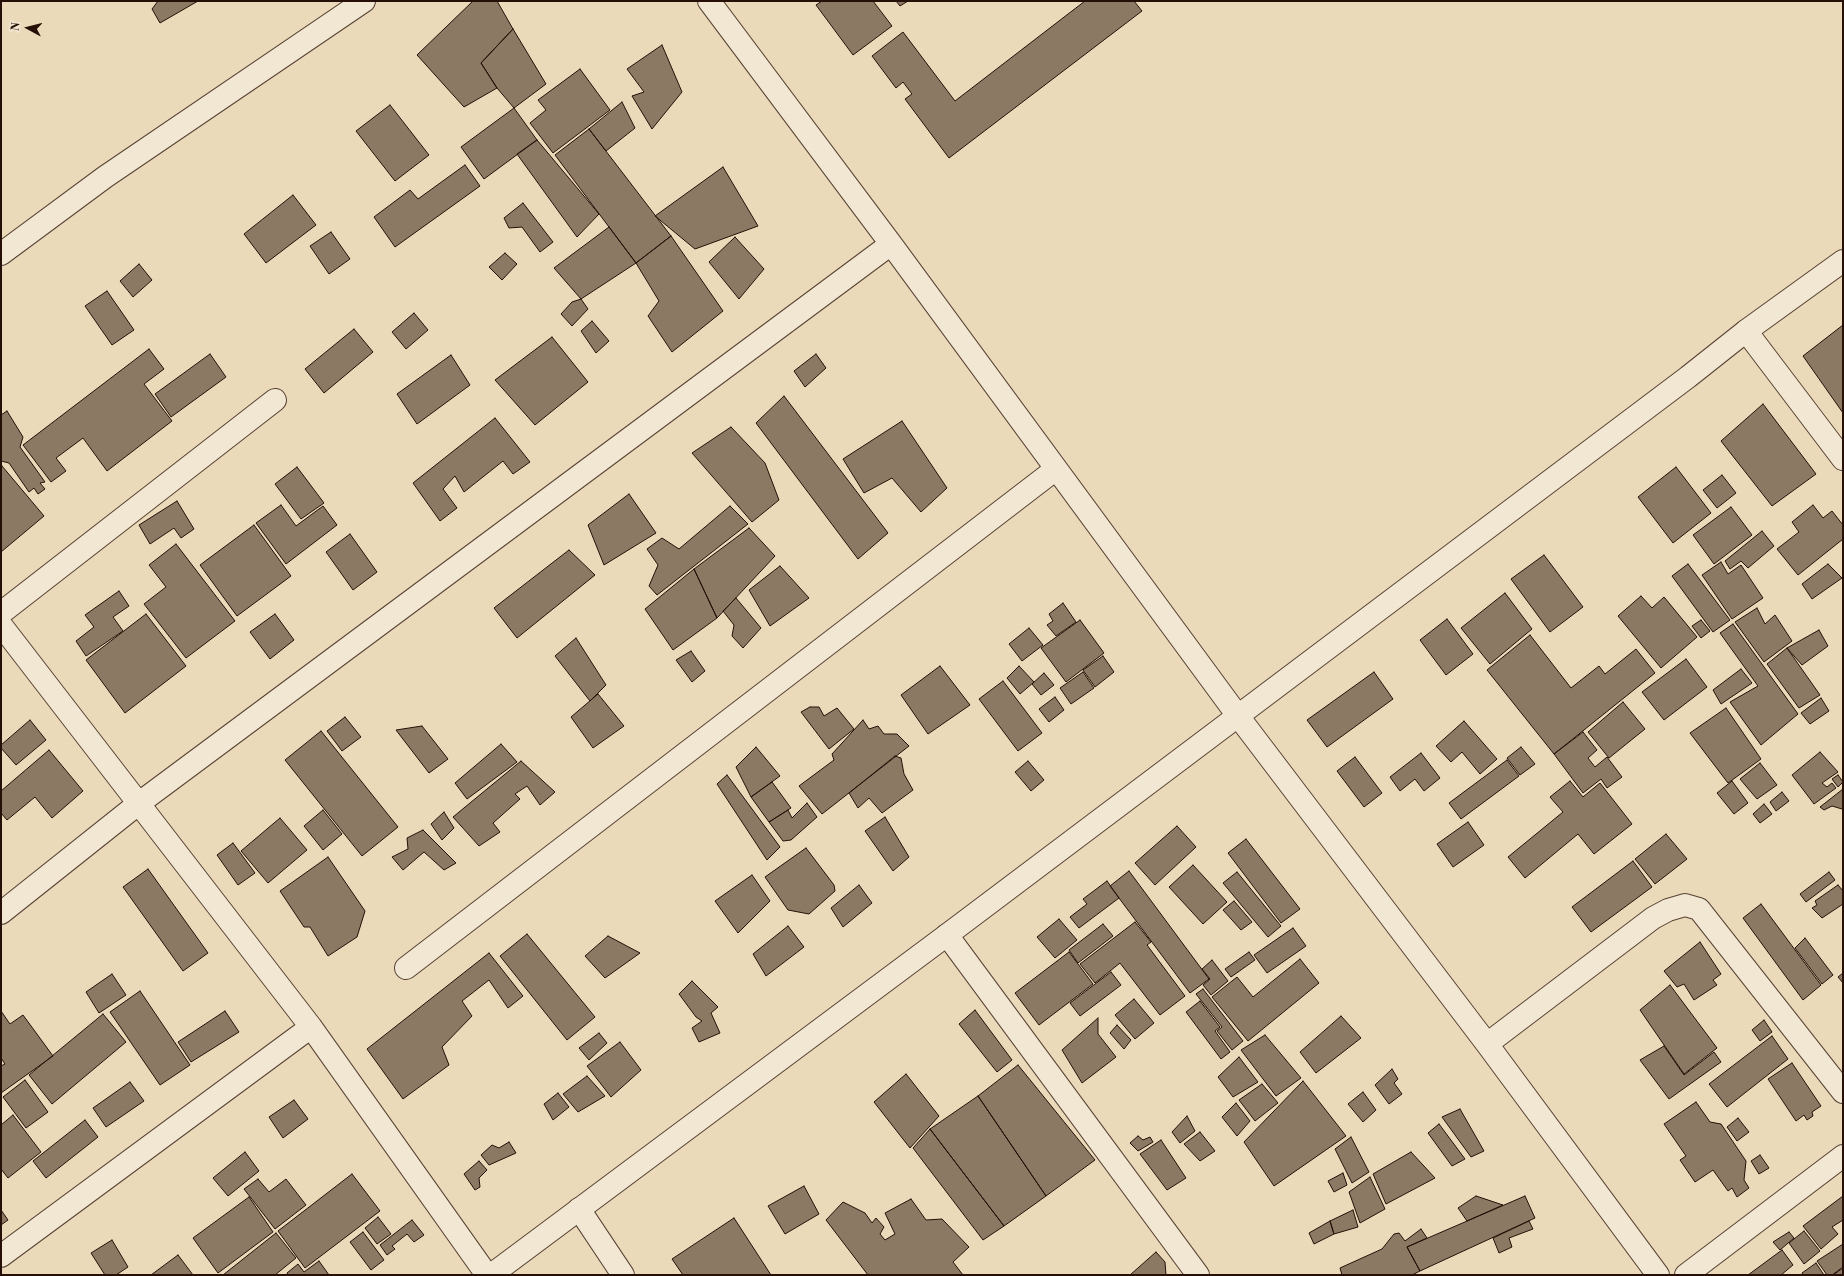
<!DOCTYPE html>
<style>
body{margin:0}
#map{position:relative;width:1844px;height:1276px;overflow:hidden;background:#ebdaba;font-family:"Libre Bodoni",serif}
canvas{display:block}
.frame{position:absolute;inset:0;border:2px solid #260f07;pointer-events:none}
.north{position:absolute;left:8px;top:8px;width:40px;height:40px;-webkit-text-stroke:3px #f2e7d2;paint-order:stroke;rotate:277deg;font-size:11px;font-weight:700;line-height:16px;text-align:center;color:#260f07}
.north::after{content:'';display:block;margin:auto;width:14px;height:18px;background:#260f07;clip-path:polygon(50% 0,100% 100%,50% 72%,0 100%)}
</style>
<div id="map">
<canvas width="1844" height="1276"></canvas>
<div class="frame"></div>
<div class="north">N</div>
</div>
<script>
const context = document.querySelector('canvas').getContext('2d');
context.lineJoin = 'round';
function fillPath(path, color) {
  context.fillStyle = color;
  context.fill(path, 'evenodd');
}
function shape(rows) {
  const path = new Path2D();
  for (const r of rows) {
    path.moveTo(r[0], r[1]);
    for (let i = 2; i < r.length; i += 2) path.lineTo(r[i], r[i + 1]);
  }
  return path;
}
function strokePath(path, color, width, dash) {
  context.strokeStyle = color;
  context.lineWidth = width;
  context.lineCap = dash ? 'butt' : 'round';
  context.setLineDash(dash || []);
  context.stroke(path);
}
const building = shape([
 [158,1,198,1,160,23,152,9,158,1],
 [473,1,497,1,513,29,481,63,497,88,464,107,417,55,473,1],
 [822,1,873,1,892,26,853,55,816,5,822,1],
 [896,1,908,1,900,6,896,1],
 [1085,1,1134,1,1142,11,949,158,905,99,912,94,903,82,896,88,872,56,903,32,955,101,1085,1],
 [513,29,546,84,514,108,497,88,481,63,513,29],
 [662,45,682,92,652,129,632,96,644,92,627,69,662,45],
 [580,69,610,110,553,153,530,123,546,110,538,100,580,69],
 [622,102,635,128,606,151,589,129,622,102],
 [390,105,429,155,395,181,356,131,390,105],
 [514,108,537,140,484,179,461,147,514,108],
 [589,129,671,236,636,263,555,155,589,129],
 [537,140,599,214,577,237,517,154,537,140],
 [465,165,480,186,395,247,374,217,410,190,418,199,465,165],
 [723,167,758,226,695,249,655,216,723,167],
 [293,195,316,225,266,263,244,234,293,195],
 [523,203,553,242,540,252,522,227,509,228,504,218,523,203],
 [609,227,636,263,581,299,554,268,609,227],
 [331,232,350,259,329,274,310,246,331,232],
 [671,236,723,311,672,352,648,316,659,301,636,263,671,236],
 [735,237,764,269,739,299,709,262,735,237],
 [505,253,517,264,502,280,489,267,505,253],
 [139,264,152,280,133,297,120,281,139,264],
 [107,291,134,330,112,345,85,306,107,291],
 [581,299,588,309,572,326,561,314,572,302,581,299],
 [414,313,428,330,406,349,392,332,414,313],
 [592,321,609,341,596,353,581,331,592,321],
 [1843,325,1843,413,1803,356,1843,325],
 [354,329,373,352,324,393,305,369,354,329],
 [552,337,588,382,535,425,495,380,552,337],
 [149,349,164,369,144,384,172,421,107,471,83,438,56,458,66,471,51,482,23,445,149,349],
 [210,354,226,377,171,417,155,394,210,354],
 [816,354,826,368,805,387,794,371,816,354],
 [451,355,470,385,417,424,397,394,451,355],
 [784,396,888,533,858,559,756,423,784,396],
 [1763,404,1816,474,1772,506,1721,441,1763,404],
 [7,411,23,437,20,447,45,482,40,483,45,489,38,494,34,488,29,492,9,463,1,461,1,415,7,411],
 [495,418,530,462,513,474,503,461,464,492,455,476,443,489,457,508,440,521,413,483,495,418],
 [902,421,947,488,921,512,892,478,864,493,843,459,902,421],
 [731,427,765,463,779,500,752,522,692,453,731,427],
 [2,466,44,516,1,552,1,467,2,466],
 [297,467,324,503,301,519,275,484,297,467],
 [1676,467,1711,513,1673,543,1638,497,1676,467],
 [1722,475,1736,493,1717,508,1703,490,1722,475],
 [629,494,656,533,604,565,588,525,629,494],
 [177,501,194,529,181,538,174,528,150,544,139,525,177,501],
 [281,505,296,526,323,506,337,525,286,564,256,523,281,505],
 [1813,505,1823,518,1832,511,1843,525,1843,539,1798,575,1777,549,1799,532,1792,522,1813,505],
 [730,506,748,524,657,595,649,586,658,565,647,549,662,538,679,549,730,506],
 [1731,507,1752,535,1714,564,1693,535,1731,507],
 [254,525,291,576,237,616,200,565,254,525],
 [749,528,775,556,717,618,694,569,749,528],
 [1762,531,1774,546,1748,568,1741,561,1730,569,1725,561,1762,531],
 [350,534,377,572,353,590,326,552,350,534],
 [176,544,235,621,186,658,144,604,166,587,149,565,176,544],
 [569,550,595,575,517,638,494,608,569,550],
 [1544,555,1583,607,1550,632,1511,579,1544,555],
 [1721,562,1728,574,1741,565,1763,598,1732,619,1702,575,1721,562],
 [1688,564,1730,620,1713,632,1672,576,1688,564],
 [1828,564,1842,578,1812,599,1802,584,1828,564],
 [780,566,809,598,770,626,749,590,780,566],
 [694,569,717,618,673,650,645,609,694,569],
 [119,591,129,606,113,617,123,631,86,656,76,641,94,627,85,615,119,591],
 [1505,593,1532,629,1490,664,1461,628,1505,593],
 [1641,596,1652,608,1664,597,1697,637,1661,668,1618,616,1641,596],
 [736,598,761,628,743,648,732,636,734,625,723,611,736,598],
 [1063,603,1076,622,1056,636,1047,625,1053,621,1049,614,1063,603],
 [1757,608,1765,624,1775,615,1792,641,1764,662,1735,622,1757,608],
 [146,614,186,666,125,713,86,660,146,614],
 [275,614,294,640,270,659,250,632,275,614],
 [1447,619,1473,654,1446,675,1420,640,1447,619],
 [1080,620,1104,653,1066,682,1041,648,1080,620],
 [1701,620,1710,631,1701,638,1692,626,1701,620],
 [1733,624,1798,714,1761,745,1730,702,1758,686,1720,633,1733,624],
 [1029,628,1043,645,1022,661,1009,644,1029,628],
 [1819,630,1828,646,1802,665,1787,648,1819,630],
 [1530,635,1571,688,1599,666,1605,674,1636,649,1655,673,1554,754,1487,670,1530,635],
 [576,638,606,685,590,701,555,656,576,638],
 [1787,648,1820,695,1799,708,1767,664,1787,648],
 [691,651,705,671,692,682,676,660,691,651],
 [1103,656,1114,672,1095,687,1083,670,1103,656],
 [1686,659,1707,687,1664,720,1642,692,1686,659],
 [940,666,970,705,928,734,901,695,940,666],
 [1019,666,1034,682,1020,694,1007,678,1019,666],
 [1741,669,1752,683,1721,704,1713,690,1741,669],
 [1083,672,1094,688,1071,704,1060,688,1083,672],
 [1374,672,1393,699,1327,747,1307,720,1374,672],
 [1044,673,1054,685,1041,695,1032,684,1044,673],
 [1003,681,1042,733,1018,751,979,699,1003,681],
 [598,694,624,726,593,748,571,717,598,694],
 [1055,697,1064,710,1049,722,1039,709,1055,697],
 [1821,698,1829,711,1810,724,1801,713,1821,698],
 [1623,702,1645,729,1609,758,1588,732,1623,702],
 [810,707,819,707,824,716,837,708,854,729,829,749,801,712,810,707],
 [1726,708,1761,759,1728,783,1690,733,1726,708],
 [345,717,361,737,342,751,327,731,345,717],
 [30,720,46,740,16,765,1,748,1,745,30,720],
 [863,720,869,729,878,726,884,734,897,734,909,746,822,814,799,786,834,760,832,754,863,720],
 [1464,721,1497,759,1480,774,1462,752,1451,762,1436,746,1464,721],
 [422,726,448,759,429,773,396,730,422,726],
 [321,731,398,827,362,856,285,760,321,731],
 [1583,732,1597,750,1588,758,1595,767,1607,757,1622,777,1607,788,1601,779,1583,793,1554,754,1583,732],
 [501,744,517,762,467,799,455,783,501,744],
 [756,747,780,776,751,797,736,767,756,747],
 [1521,747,1535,764,1520,775,1507,758,1521,747],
 [49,750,83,791,52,818,35,797,7,820,1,813,1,791,49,750],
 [1820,752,1838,772,1822,783,1827,787,1832,783,1836,788,1814,804,1792,775,1820,752],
 [1421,753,1440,778,1424,791,1415,779,1400,791,1390,777,1421,753],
 [895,756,901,758,904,774,913,790,882,813,869,798,858,808,849,793,895,756],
 [1355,757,1382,793,1364,807,1337,771,1355,757],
 [1507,760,1519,776,1461,819,1449,803,1507,760],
 [521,761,555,792,540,805,527,786,515,794,520,799,493,823,500,832,479,846,453,817,521,761],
 [1028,761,1044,780,1031,791,1015,772,1028,761],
 [1760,763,1777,785,1757,799,1740,779,1760,763],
 [727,775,780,847,767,860,717,784,727,775],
 [1838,775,1843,782,1838,787,1832,779,1838,775],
 [1570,781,1583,797,1600,783,1632,824,1594,854,1578,834,1525,878,1508,857,1563,812,1550,797,1570,781],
 [1732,781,1748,803,1734,814,1717,793,1732,781],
 [772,782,791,808,769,822,751,797,772,782],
 [1843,789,1843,808,1842,809,1832,806,1824,810,1820,807,1843,789],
 [1782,792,1789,801,1776,811,1770,802,1782,792],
 [807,803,817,817,791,840,783,841,769,822,788,810,792,818,807,803],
 [1764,804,1772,814,1760,823,1753,814,1764,804],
 [323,810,342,834,323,850,304,826,323,810],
 [444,812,454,828,442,840,431,824,444,812],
 [885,817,909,857,893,871,865,831,885,817],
 [280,818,307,850,268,883,241,851,280,818],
 [1468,822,1484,845,1453,867,1437,844,1468,822],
 [1177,826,1196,847,1155,885,1135,863,1177,826],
 [423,830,456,863,444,870,424,852,403,870,392,857,408,849,407,838,423,830],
 [1666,834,1687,859,1655,884,1635,859,1666,834],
 [1246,839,1300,909,1281,923,1228,853,1246,839],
 [233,843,255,873,238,885,217,855,233,843],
 [806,848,834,885,835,891,809,914,788,910,765,877,806,848],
 [328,857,365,911,357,937,328,956,310,927,304,927,280,891,328,857],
 [1633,861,1652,887,1591,932,1572,907,1633,861],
 [1193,865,1227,902,1203,924,1169,887,1193,865],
 [148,869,208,953,183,971,123,887,148,869],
 [1129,871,1209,979,1190,993,1110,886,1129,871],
 [1237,872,1281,926,1268,937,1223,883,1237,872],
 [1829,872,1835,880,1806,902,1800,894,1829,872],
 [752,875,770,901,738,933,715,901,752,875],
 [1107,881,1119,898,1079,928,1070,917,1087,904,1083,899,1107,881],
 [859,885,872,903,843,927,831,908,859,885],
 [1838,885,1843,891,1843,904,1822,918,1812,908,1817,905,1815,901,1838,885],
 [1234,901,1252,922,1241,930,1223,910,1234,901],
 [1761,904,1821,985,1803,1000,1743,918,1761,904],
 [1059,919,1077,940,1055,958,1037,937,1059,919],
 [1135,922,1151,942,1147,945,1185,996,1160,1015,1120,963,1095,983,1080,964,1135,922],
 [1103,924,1113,936,1078,963,1069,950,1103,924],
 [788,926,804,947,766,976,753,954,788,926],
 [1293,928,1306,946,1267,973,1254,955,1293,928],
 [527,934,595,1017,567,1040,500,956,527,934],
 [608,936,640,953,605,978,585,956,608,936],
 [1805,938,1833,975,1822,984,1795,948,1805,938],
 [1700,942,1721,974,1713,980,1717,985,1694,1000,1684,984,1677,987,1664,971,1700,942],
 [1069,952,1093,984,1039,1025,1015,993,1069,952],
 [1249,952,1255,960,1231,977,1225,969,1249,952],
 [489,953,523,996,508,1008,489,980,462,1001,472,1016,442,1047,449,1065,403,1099,367,1049,489,953],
 [1300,959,1319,983,1248,1041,1212,997,1237,977,1253,997,1300,959],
 [1212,960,1228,981,1211,995,1203,985,1210,979,1202,969,1212,960],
 [1111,972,1121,985,1080,1016,1070,1003,1111,972],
 [1843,973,1843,983,1838,977,1843,973],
 [112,974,126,995,99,1013,86,992,112,974],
 [692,981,718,1007,711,1013,720,1033,699,1042,692,1028,702,1021,696,1017,679,994,692,981],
 [1670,985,1717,1048,1684,1074,1640,1010,1670,985],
 [1203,989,1243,1041,1232,1050,1217,1031,1222,1027,1196,994,1203,989],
 [140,991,190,1065,160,1085,110,1012,140,991],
 [1134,999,1154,1023,1135,1039,1115,1015,1134,999],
 [1200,1001,1220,1027,1215,1031,1230,1052,1221,1059,1186,1012,1200,1001],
 [975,1010,1012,1060,997,1072,959,1024,975,1010],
 [1,1011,10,1024,23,1015,53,1056,1,1093,1,1066,5,1064,1,1058,1,1011],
 [225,1011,239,1032,191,1062,178,1042,225,1011],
 [103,1014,126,1042,52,1104,29,1075,103,1014],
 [1341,1016,1361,1038,1316,1073,1300,1052,1341,1016],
 [1098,1018,1098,1034,1116,1057,1082,1083,1062,1050,1098,1018],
 [1764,1020,1772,1032,1760,1041,1752,1030,1764,1020],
 [1117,1025,1131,1040,1124,1049,1110,1033,1117,1025],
 [599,1033,607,1043,589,1060,579,1048,599,1033],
 [1265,1035,1301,1078,1276,1096,1241,1050,1265,1035],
 [1772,1036,1788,1059,1727,1107,1709,1084,1772,1036],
 [620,1042,641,1070,611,1097,587,1066,620,1042],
 [1664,1046,1684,1075,1714,1052,1721,1062,1669,1099,1640,1060,1664,1046],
 [1239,1057,1258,1082,1233,1097,1218,1077,1239,1057],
 [1792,1063,1821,1106,1812,1112,1813,1116,1807,1120,1804,1115,1796,1121,1768,1079,1792,1063],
 [1018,1065,1095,1160,1046,1196,978,1096,1018,1065],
 [1392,1069,1398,1079,1394,1083,1402,1094,1389,1104,1375,1085,1392,1069],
 [906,1074,939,1116,910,1148,874,1102,906,1074],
 [587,1076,605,1096,578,1112,563,1094,587,1076],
 [25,1080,48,1112,26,1128,3,1097,25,1080],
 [1303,1081,1346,1136,1274,1186,1244,1142,1303,1081],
 [130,1082,144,1101,106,1127,93,1108,130,1082],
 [1262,1084,1278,1103,1255,1121,1239,1100,1262,1084],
 [1363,1092,1376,1110,1363,1122,1348,1104,1363,1092],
 [558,1093,569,1107,553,1120,544,1104,558,1093],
 [978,1096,1046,1196,1004,1226,930,1129,978,1096],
 [294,1100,308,1119,283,1138,269,1117,294,1100],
 [1696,1102,1710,1122,1721,1124,1746,1161,1744,1180,1749,1188,1737,1197,1732,1188,1728,1191,1713,1170,1695,1182,1680,1160,1686,1156,1664,1124,1696,1102],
 [1236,1103,1250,1121,1237,1136,1222,1117,1236,1103],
 [1460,1109,1484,1151,1471,1157,1442,1117,1460,1109],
 [13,1115,41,1152,8,1178,1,1169,1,1125,13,1115],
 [1187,1116,1195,1131,1180,1143,1172,1132,1187,1116],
 [1738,1118,1749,1132,1737,1141,1727,1127,1738,1118],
 [85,1120,98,1137,46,1178,33,1161,85,1120],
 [1439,1124,1465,1159,1452,1166,1428,1133,1439,1124],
 [930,1129,1004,1226,983,1240,913,1148,930,1129],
 [1200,1132,1215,1151,1200,1161,1184,1144,1200,1132],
 [1138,1136,1143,1140,1150,1137,1153,1142,1138,1151,1130,1143,1138,1136],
 [1351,1137,1369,1172,1352,1183,1335,1149,1351,1137],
 [1161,1140,1186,1178,1167,1190,1140,1154,1161,1140],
 [509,1142,516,1153,489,1165,481,1155,492,1145,499,1148,509,1142],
 [245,1152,259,1171,228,1196,213,1178,245,1152],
 [1411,1152,1435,1178,1386,1204,1373,1174,1411,1152],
 [1760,1155,1769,1168,1759,1174,1751,1161,1760,1155],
 [479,1161,487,1170,479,1178,480,1187,475,1190,464,1174,479,1161],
 [1343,1173,1347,1185,1334,1192,1328,1181,1343,1173],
 [352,1174,380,1211,305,1268,278,1231,352,1174],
 [1370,1177,1385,1209,1360,1223,1349,1192,1370,1177],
 [258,1179,269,1192,286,1179,306,1205,275,1229,244,1189,258,1179],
 [804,1186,819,1214,785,1234,768,1206,804,1186],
 [1476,1196,1503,1205,1467,1221,1458,1208,1476,1196],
 [1525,1196,1535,1218,1420,1271,1407,1247,1525,1196],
 [1843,1196,1843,1220,1832,1227,1838,1234,1821,1249,1803,1226,1843,1196],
 [249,1197,273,1232,218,1273,193,1238,249,1197],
 [911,1199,926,1220,942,1219,969,1247,953,1262,963,1275,868,1275,826,1220,843,1202,865,1213,872,1223,876,1218,884,1227,880,1234,885,1240,895,1234,885,1213,911,1199],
 [1,1210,8,1220,1,1225,1,1210],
 [1353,1210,1358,1227,1334,1234,1330,1221,1353,1210],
 [378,1217,391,1234,377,1244,365,1228,378,1217],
 [734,1218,771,1275,683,1275,672,1259,734,1218],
 [412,1220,424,1235,414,1242,407,1234,392,1246,395,1249,387,1255,380,1245,412,1220],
 [1330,1221,1334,1234,1314,1244,1309,1233,1330,1221],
 [1529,1221,1533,1229,1509,1238,1512,1247,1499,1253,1493,1238,1529,1221],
 [1421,1229,1427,1238,1407,1247,1420,1271,1412,1275,1342,1275,1340,1268,1382,1249,1394,1234,1399,1233,1405,1241,1421,1229],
 [1804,1231,1820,1251,1804,1264,1789,1243,1804,1231],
 [363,1232,384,1260,371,1270,350,1242,363,1232],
 [1789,1232,1794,1238,1780,1250,1773,1242,1789,1232],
 [276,1233,296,1258,275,1275,223,1275,276,1233],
 [112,1240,128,1267,116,1275,105,1275,91,1253,112,1240],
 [1843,1244,1843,1267,1832,1275,1827,1275,1817,1261,1843,1244],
 [1782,1250,1793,1265,1781,1275,1748,1275,1782,1250],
 [1156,1252,1165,1262,1166,1275,1130,1275,1156,1252],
 [178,1255,193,1275,151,1275,178,1255],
 [319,1261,329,1275,288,1275,287,1273,298,1264,304,1272,319,1261],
 [1816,1263,1824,1275,1803,1275,1802,1273,1816,1263],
 [1843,1268,1843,1275,1833,1275,1843,1268]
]);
fillPath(building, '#8c7964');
strokePath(building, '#260f07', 1);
const minor = shape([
 [709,1,891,244,1238,716,1487,1044,1658,1275],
 [1,254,105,177,364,1],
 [1746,331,1843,459],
 [1,613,275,400],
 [1,625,311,1027,487,1275],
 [1,913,138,804,891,244],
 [947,935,1198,1275],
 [406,968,1056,469],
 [1487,1044,1653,918,1668,910,1685,905,1699,909,1843,1092],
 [579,1209,623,1275],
 [1,1256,311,1027],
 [1686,1275,1843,1156]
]);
const tertiary = shape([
 [491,1275,947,935,1688,377,1746,331,1843,261]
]);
strokePath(minor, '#574234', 24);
strokePath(tertiary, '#574234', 24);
strokePath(minor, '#f2e7d2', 22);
strokePath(tertiary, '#f2e7d2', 22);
</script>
